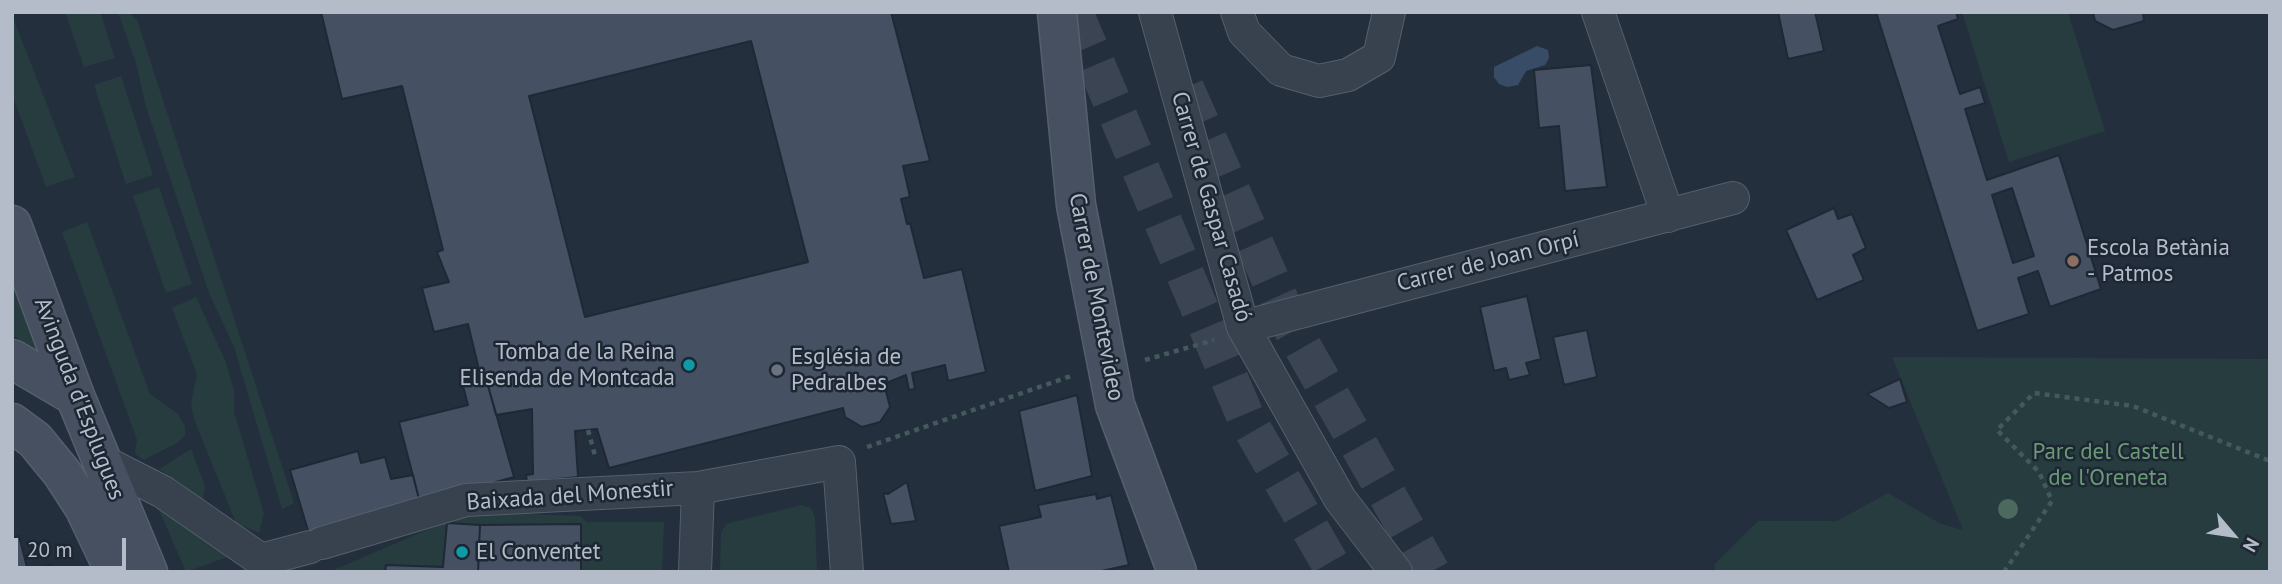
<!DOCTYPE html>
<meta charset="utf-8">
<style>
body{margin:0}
#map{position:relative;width:2282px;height:584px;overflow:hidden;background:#242f3e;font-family:"PT Sans",sans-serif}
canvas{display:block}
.frame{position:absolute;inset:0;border:14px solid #b4bcc9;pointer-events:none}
.north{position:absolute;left:2198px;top:500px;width:70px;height:70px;-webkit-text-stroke:5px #1d2633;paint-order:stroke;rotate:119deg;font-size:19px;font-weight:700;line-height:28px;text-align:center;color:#b4bcc9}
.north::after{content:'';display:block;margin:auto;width:24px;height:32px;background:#b4bcc9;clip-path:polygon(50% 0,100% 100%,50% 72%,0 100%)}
.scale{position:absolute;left:14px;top:538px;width:112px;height:32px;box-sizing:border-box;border:4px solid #b4bcc9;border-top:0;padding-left:9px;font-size:21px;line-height:24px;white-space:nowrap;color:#b4bcc9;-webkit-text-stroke:5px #1d2633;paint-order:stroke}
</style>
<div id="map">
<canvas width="2282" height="584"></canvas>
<div class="frame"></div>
<div class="north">N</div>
<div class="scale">20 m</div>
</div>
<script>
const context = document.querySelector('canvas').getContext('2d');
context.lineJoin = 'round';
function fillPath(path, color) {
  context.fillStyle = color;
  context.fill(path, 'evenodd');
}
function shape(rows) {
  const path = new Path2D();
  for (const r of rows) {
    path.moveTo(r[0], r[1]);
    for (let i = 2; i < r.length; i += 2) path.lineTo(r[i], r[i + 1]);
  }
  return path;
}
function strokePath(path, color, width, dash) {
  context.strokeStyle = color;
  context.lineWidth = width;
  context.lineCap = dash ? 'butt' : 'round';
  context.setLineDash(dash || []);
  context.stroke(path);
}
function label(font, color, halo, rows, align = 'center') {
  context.font = font + ' "PT Sans",sans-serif';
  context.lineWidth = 5;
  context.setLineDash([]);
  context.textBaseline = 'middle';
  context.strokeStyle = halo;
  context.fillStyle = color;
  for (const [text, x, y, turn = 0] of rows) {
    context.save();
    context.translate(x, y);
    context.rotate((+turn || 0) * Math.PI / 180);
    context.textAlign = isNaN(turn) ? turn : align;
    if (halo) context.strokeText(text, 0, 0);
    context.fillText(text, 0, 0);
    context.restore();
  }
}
fillPath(shape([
 [65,12,100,12,115,58,84,67],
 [118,12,128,12,137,20,294,503,282,509,234,347,209,293,146,107,136,63],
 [1962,12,2068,12,2105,131,2009,162],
 [12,15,75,177,46,187,12,94],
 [121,76,153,175,126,184,94,85],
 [159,187,192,284,166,293,133,196],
 [87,222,150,394,177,413,185,426,185,436,177,443,144,460,135,454,137,440,62,232],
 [12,273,44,356,12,335],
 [196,297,225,360,234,390,234,412,264,513,259,533,236,523,194,419,191,404,197,374,172,308],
 [1892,357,2270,359,2270,572,1715,572,1715,564,1758,521,1837,521,1888,493,1941,524,1963,530],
 [191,449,205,486,202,503,182,484,159,469],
 [802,505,811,508,815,518,817,572,720,572,721,533,726,524],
 [159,510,170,512,227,557,186,572],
 [449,511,581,516,586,522,664,522,662,572,329,572,448,521]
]), '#263c3f');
fillPath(shape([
 [1537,46,1548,50,1549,58,1545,65,1526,71,1518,85,1507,87,1499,84,1494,77,1494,67]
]), '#394c67');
const building = shape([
 [321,12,891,12,930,161,903,166,910,197,901,199,907,224,910,223,924,278,962,269,986,372,948,381,945,365,912,373,915,389,909,390,906,375,884,384,890,407,880,422,862,427,845,417,843,408,609,468,597,429,575,431,578,477,527,482,526,475,533,474,532,409,496,415,487,382,482,382,468,324,434,332,422,288,449,282,437,252,443,250,402,86,342,99,321,12],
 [751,41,808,262,585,317,529,96,751,41],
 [1778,12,1815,12,1824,51,1788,59,1778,12],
 [1876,12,1956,12,1958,19,1938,26,1960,94,1980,87,1985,103,1965,109,1987,180,2059,155,2101,289,2050,307,2038,271,2018,278,2029,314,1977,331,1876,12],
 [2012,188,2034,256,2013,263,1992,195,2012,188],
 [2093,12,2143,12,2144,21,2113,30,2095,21,2093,12],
 [1591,65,1607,187,1565,191,1559,126,1539,128,1534,70,1591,65],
 [1834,208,1838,219,1852,214,1866,248,1853,255,1864,280,1817,300,1786,230,1834,208],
 [1527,296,1541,359,1526,363,1530,375,1509,380,1506,368,1494,371,1480,307,1527,296],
 [1587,330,1597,377,1564,385,1553,337,1587,330],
 [1900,379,1907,402,1889,408,1867,394,1900,379],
 [487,382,514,477,420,503,399,422,468,405,463,386,487,382],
 [1077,395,1092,476,1035,491,1019,411,1077,395],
 [358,451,361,463,385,457,391,479,413,475,420,503,309,534,290,470,358,451],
 [907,482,916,521,891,524,883,493,888,494,907,482],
 [1096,494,1097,499,1111,495,1129,565,1097,572,1009,572,999,526,1041,517,1038,505,1096,494],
 [447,523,480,525,478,572,385,572,386,565,443,567,447,523],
 [581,524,581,572,478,572,480,525,581,524],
 [19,536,28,571,51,565,53,572,12,572,12,538,19,536]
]);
fillPath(building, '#455162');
strokePath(building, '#1f2835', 2);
strokePath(shape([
 [1074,12,1246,418,1335,572],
 [1185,88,1293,330,1431,572]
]), '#3a4453', 38, [38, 19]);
const street = shape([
 [1155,12,1243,327,1340,499,1396,572],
 [1237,12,1244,32,1281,70,1319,81,1348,75,1379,57,1389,12],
 [1598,12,1668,216],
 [1243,327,1733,198],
 [102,461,163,492,261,560,310,547],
 [322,543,466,500,698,488],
 [695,572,698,488,839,462,847,572]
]);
const secondary = shape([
 [1057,12,1076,205,1115,405,1177,572],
 [12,225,75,396,148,572],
 [12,359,75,396],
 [12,423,35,440,62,473,84,507,115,572]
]);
strokePath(street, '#565f6c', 34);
strokePath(secondary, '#565f6c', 41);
strokePath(shape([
 [1145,360,1214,340],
 [588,430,596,459],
 [867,447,1071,376],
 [2004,572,2052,501,2039,472,1997,430,2034,393,2133,406,2270,461]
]), '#44595c', 4.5, [5, 5]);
strokePath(street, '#38414e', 32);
strokePath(secondary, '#465061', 38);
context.fillStyle = '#4b6a5d';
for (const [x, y] of [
 [2008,509]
]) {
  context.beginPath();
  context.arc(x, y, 10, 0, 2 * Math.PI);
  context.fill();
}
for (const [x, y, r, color] of [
 [2073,261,7,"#8d6e63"],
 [689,365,7,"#0f9aa8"],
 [777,370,7,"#6b7280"],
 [462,552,7,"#0f9aa8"]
]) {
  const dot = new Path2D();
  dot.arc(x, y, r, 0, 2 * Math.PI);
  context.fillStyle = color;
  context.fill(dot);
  strokePath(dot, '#1d2633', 2.5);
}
label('23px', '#b4bcc9', '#1d2633', [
 ["Carrer de Gaspar Casadó",1211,207,74],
 ["Carrer de Joan Orpí",1488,262,-14],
 ["Carrer de Montevideo",1096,297,79],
 ["Avinguda d'Esplugues",79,399,69],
 ["Baixada del Monestir",570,496,-4]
]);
label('23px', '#b4bcc9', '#1d2633', [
 ["Escola Betània",2087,248],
 ["- Patmos",2087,274],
 ["Tomba de la Reina",675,352,"right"],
 ["Elisenda de Montcada",675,378,"right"],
 ["Església de",791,357],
 ["Pedralbes",791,383],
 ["El Conventet",476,552]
], 'left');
label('23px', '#6b9a76', '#1d2633', [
 ["Parc del Castell",2108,452],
 ["de l'Oreneta",2108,478]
]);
</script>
